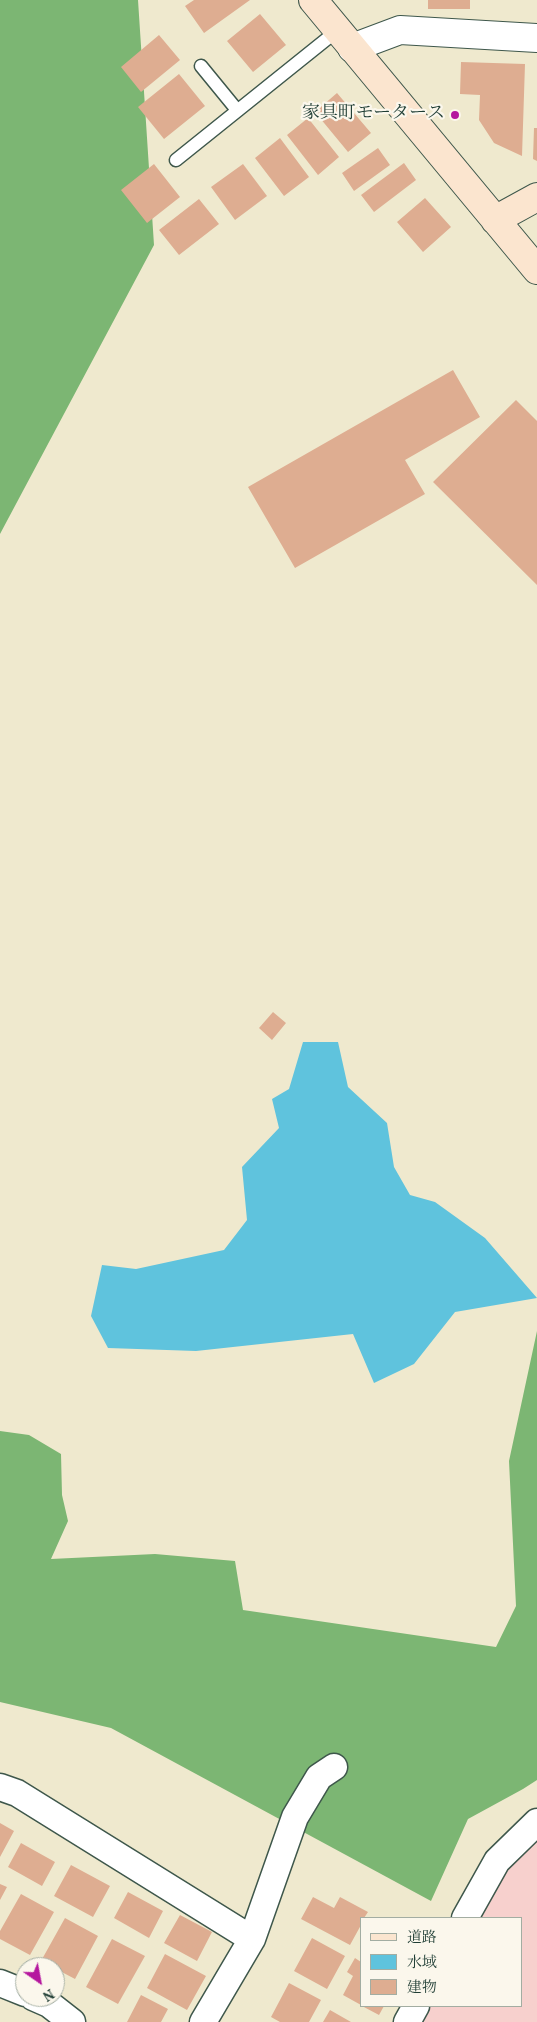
<!DOCTYPE html>
<meta charset="utf-8">
<style>
body{margin:0}
#map{position:relative;width:537px;height:2022px;overflow:hidden;background:#efe9ce;font-family:Vollkorn,"Noto Serif JP",serif}
canvas{display:block}
.legend{position:absolute;left:360px;top:1917px;width:162px;height:90px;box-sizing:border-box;background:#fbf7ec;border:1px solid #a3ada2;margin:0;padding:6px 9px;list-style:none;font-size:15px;color:#1f3d34}
.legend li{display:flex;align-items:center;gap:10px;height:25px}
.legend b{width:25px;border:1px solid #a3ada2}
.north{position:absolute;left:15px;top:1957px;width:50px;height:50px;box-sizing:border-box;background:#fbf7ec;border:1px solid #a3ada2;border-radius:50%;rotate:147deg;font-size:14px;font-weight:700;line-height:20px;text-align:center;color:#1f3d34}
.north::after{content:'';display:block;margin:auto;width:18px;height:22px;background:#b5179e;clip-path:polygon(50% 0,100% 100%,50% 72%,0 100%)}
</style>
<div id="map">
<canvas width="537" height="2022"></canvas>
<ul class="legend">
<li><b style="height:6px;background:#fbe5cf"></b>道路</li>
<li><b style="height:14px;background:#5fc3dd"></b>水域</li>
<li><b style="height:14px;background:#dead91"></b>建物</li>
</ul>
<div class="north">N</div>
</div>
<script>
const context = document.querySelector('canvas').getContext('2d');
context.lineJoin = 'round';
function fillPath(path, color) {
  context.fillStyle = color;
  context.fill(path, 'evenodd');
}
function shape(rows) {
  const path = new Path2D();
  for (const r of rows) {
    path.moveTo(r[0], r[1]);
    for (let i = 2; i < r.length; i += 2) path.lineTo(r[i], r[i + 1]);
  }
  return path;
}
function strokePath(path, color, width, dash) {
  context.strokeStyle = color;
  context.lineWidth = width;
  context.lineCap = dash ? 'butt' : 'round';
  context.setLineDash(dash || []);
  context.stroke(path);
}
function label(font, color, halo, rows, align = 'center') {
  context.font = font + ' Vollkorn,"Noto Serif JP",serif';
  context.lineWidth = 4.5;
  context.setLineDash([]);
  context.textBaseline = 'middle';
  context.strokeStyle = halo;
  context.fillStyle = color;
  for (const [text, x, y, turn = 0] of rows) {
    context.save();
    context.translate(x, y);
    context.rotate((+turn || 0) * Math.PI / 180);
    context.textAlign = isNaN(turn) ? turn : align;
    if (halo) context.strokeText(text, 0, 0);
    context.fillText(text, 0, 0);
    context.restore();
  }
}
fillPath(shape([
 [537,1840,537,2022,419,2022,429,2006,521,2006,521,1918,479,1918,507,1869]
]), '#f7d0cd');
fillPath(shape([
 [0,0,138,0,154,245,0,534],
 [537,1331,537,1780,523,1789,468,1819,431,1901,111,1728,0,1702,0,1431,29,1435,61,1454,62,1495,68,1521,51,1559,155,1554,235,1561,243,1610,496,1647,516,1606,509,1461]
]), '#7cb673');
fillPath(shape([
 [303,1042,338,1042,348,1087,387,1123,394,1167,410,1195,435,1202,485,1238,537,1298,455,1312,414,1364,374,1383,353,1334,196,1351,108,1348,91,1316,102,1265,136,1269,224,1250,247,1220,242,1167,279,1128,272,1099,289,1089]
]), '#5fc3dd');
fillPath(shape([
 [194,0,250,0,204,33,185,6],
 [428,0,470,0,470,9,428,9],
 [260,14,286,45,253,72,227,41],
 [159,35,180,60,141,92,121,67],
 [461,62,525,64,522,156,494,143,479,120,480,95,460,94],
 [179,74,205,106,164,139,138,107],
 [337,93,371,133,348,152,315,112],
 [308,118,339,157,318,175,287,135],
 [534,128,537,128,537,161,533,159],
 [280,138,309,177,284,196,255,158],
 [378,148,390,165,354,191,342,173],
 [404,163,416,180,374,212,361,195],
 [154,164,180,197,147,223,121,190],
 [243,164,267,196,235,220,211,187],
 [425,198,451,227,423,252,397,222],
 [199,199,219,224,179,255,159,230],
 [453,370,480,417,405,460,425,494,295,568,248,487],
 [516,400,537,421,537,585,433,482],
 [273,1012,286,1023,272,1040,259,1028],
 [0,1823,14,1831,0,1857],
 [21,1843,55,1862,42,1886,8,1867],
 [71,1865,110,1886,93,1917,54,1896],
 [0,1884,7,1887,0,1900],
 [128,1892,163,1911,149,1938,114,1918],
 [21,1894,54,1912,30,1955,0,1939,0,1931],
 [313,1897,334,1908,340,1897,368,1912,364,1918,361,1918,361,1925,350,1945,301,1919],
 [180,1915,212,1932,197,1961,164,1943],
 [65,1918,98,1936,75,1979,41,1961],
 [312,1938,345,1956,327,1989,294,1971],
 [112,1939,145,1956,118,2004,86,1987],
 [165,1954,206,1976,187,2010,147,1988],
 [355,1958,361,1962,361,2005,343,1995,353,1976,347,1972],
 [289,1983,321,2000,309,2022,280,2022,271,2017],
 [141,1995,168,2009,161,2022,127,2022],
 [362,2006,384,2006,379,2015],
 [330,2010,351,2022,323,2022]
]), '#dead91');
const service = shape([
 [201,66,237,110],
 [176,160,338,30]
]);
const minor = shape([
 [0,1787,17,1793,252,1939],
 [465,1918,497,1861,537,1822],
 [0,1983,25,1993],
 [33,1997,49,2004,72,2022],
 [203,2022,252,1939,295,1817,319,1777,334,1767],
 [407,2022,416,2006]
]);
const tertiary = shape([
 [352,48,400,30,537,38]
]);
const secondary = shape([
 [313,0,537,270],
 [495,220,537,197]
]);
strokePath(service, '#3e574b', 15);
strokePath(minor, '#3e574b', 29);
strokePath(tertiary, '#3e574b', 30);
strokePath(secondary, '#3e574b', 30);
strokePath(service, '#fff', 12);
strokePath(minor, '#fff', 26);
strokePath(tertiary, '#fff', 28);
strokePath(secondary, '#fbe5cf', 28);
for (const [x, y, r, color] of [
 [455,115,5,"#b5179e"]
]) {
  const dot = new Path2D();
  dot.arc(x, y, r, 0, 2 * Math.PI);
  context.fillStyle = color;
  context.fill(dot);
  strokePath(dot, '#fbf7ec', 2);
}
label('18px', '#1f3d34', '#fbf7ec', [
 ["家具町モータース",445,115]
], 'right');
</script>
